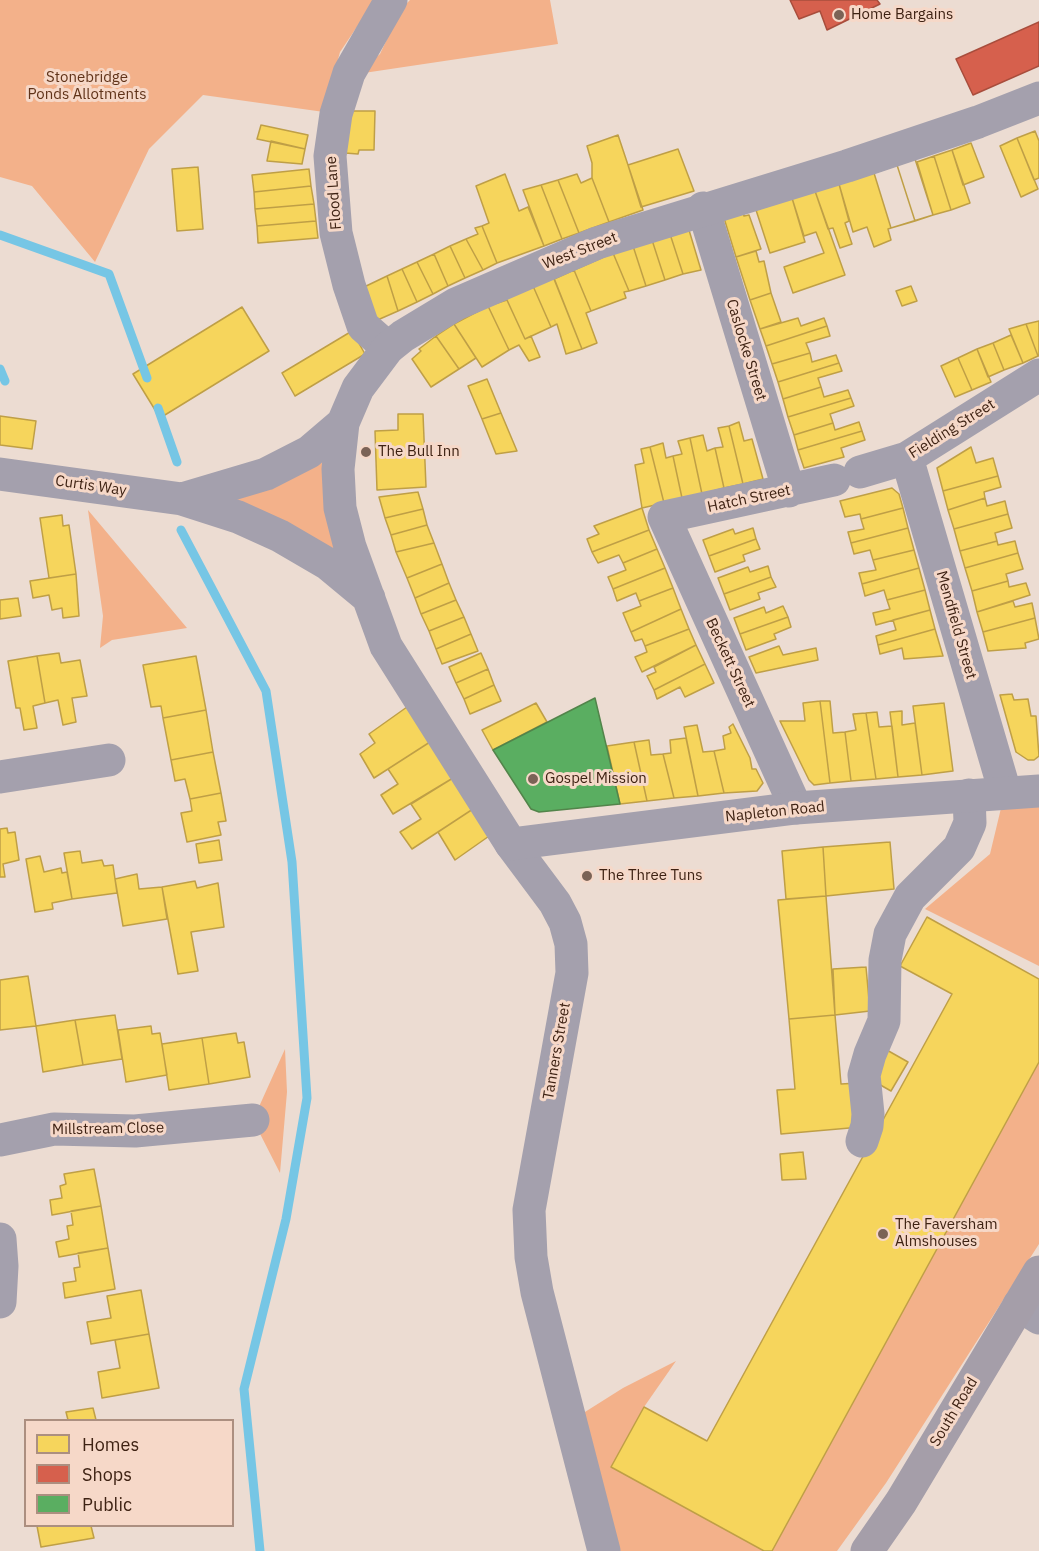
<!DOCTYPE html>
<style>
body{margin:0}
#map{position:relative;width:1039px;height:1551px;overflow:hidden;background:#ecdcd2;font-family:"IBM Plex Sans",sans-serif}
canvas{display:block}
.legend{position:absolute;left:24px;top:1419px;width:210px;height:108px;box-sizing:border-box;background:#f6d8c8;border:2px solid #ac8f80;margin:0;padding:8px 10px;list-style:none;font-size:18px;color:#3e2213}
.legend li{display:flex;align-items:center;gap:12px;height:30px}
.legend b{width:30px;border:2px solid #ac8f80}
</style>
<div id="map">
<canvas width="1039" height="1551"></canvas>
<ul class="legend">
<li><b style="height:16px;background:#f6d55c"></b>Homes</li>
<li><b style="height:16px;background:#d6604d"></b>Shops</li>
<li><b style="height:16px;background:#5aae61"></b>Public</li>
</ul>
</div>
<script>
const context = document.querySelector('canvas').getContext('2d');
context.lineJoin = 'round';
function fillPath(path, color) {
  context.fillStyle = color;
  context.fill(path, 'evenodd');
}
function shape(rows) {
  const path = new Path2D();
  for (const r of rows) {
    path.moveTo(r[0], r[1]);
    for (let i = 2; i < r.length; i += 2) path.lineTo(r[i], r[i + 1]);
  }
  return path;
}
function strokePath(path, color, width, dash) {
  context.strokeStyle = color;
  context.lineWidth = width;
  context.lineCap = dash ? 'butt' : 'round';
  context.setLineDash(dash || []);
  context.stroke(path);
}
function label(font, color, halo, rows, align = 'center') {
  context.font = font + ' "IBM Plex Sans",sans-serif';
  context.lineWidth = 6;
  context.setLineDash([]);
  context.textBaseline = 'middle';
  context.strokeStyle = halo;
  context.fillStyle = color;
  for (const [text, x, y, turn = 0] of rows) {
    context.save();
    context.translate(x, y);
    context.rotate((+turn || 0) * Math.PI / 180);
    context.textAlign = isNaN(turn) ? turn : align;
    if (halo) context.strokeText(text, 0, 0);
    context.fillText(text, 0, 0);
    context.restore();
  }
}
fillPath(shape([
 [0,0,375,0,340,52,324,112,203,95,149,149,95,262,32,186,0,177],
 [410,0,550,0,558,44,357,74,380,54,401,9],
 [321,462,327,465,340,552,238,501,236,497],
 [88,510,187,628,112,640,100,648,103,616],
 [1039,802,1039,966,925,909,990,854,1002,804],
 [285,1049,287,1092,280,1173,253,1120],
 [1039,1062,1039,1244,886,1483,837,1551,772,1551],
 [676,1361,644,1407,611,1467,764,1551,616,1551,577,1417,623,1388]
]), '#f3b18a');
const homes = shape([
 [347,111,375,111,374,150,359,150,358,154,345,153,347,111],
 [261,125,308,135,305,149,257,139,261,125],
 [1035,131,1039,141,1039,178,1034,180,1017,138,1035,131],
 [618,135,643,210,609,222,592,178,592,163,587,146,618,135],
 [1017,138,1038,189,1021,197,1000,146,1017,138],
 [271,141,305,149,302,164,267,161,271,141],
 [971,143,984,177,963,185,952,150,971,143],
 [678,149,694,191,641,207,628,165,678,149],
 [952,150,970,203,951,210,934,156,952,150],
 [934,156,951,210,933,215,917,162,934,156],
 [915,159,933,215,891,228,874,173,915,159],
 [915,159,933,215,915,221,897,165,915,159],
 [897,165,915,221,891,228,874,173,897,165],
 [198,167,203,229,177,231,172,169,198,167],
 [309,169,311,186,254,192,252,175,309,169],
 [874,173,891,228,888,229,891,240,874,247,867,227,853,232,839,184,874,173],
 [505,174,519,211,528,207,544,246,497,263,482,226,489,223,476,186,505,174],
 [577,174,581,183,592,178,609,222,579,233,558,180,577,174],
 [558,180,579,233,562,239,541,185,558,180],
 [839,184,849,221,845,223,852,244,840,248,833,228,828,229,815,191,839,184],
 [541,185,562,239,544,246,523,190,541,185],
 [311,186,314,204,255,209,254,192,311,186],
 [815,191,845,275,793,293,784,267,824,253,816,232,804,236,792,198,815,191],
 [792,198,805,242,770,253,756,210,792,198],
 [314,204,316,221,257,226,255,209,314,204],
 [743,212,744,216,749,215,761,249,736,257,724,218,743,212],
 [316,221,318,238,258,243,257,226,316,221],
 [482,226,497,263,483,270,466,239,478,234,475,228,482,226],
 [689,230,701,270,683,274,670,234,689,230],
 [670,234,683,274,665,280,652,240,670,234],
 [466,239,483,270,465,278,450,246,466,239],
 [652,240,665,280,646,286,633,246,652,240],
 [450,246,465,278,448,286,434,254,450,246],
 [633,246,646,286,629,291,613,253,633,246],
 [756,251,759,262,764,261,771,293,750,300,736,257,756,251],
 [613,253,629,291,624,292,626,298,591,311,574,270,613,253],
 [434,254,448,286,433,294,417,262,434,254],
 [417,262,433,294,417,302,402,269,417,262],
 [402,269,417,302,398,311,387,276,402,269],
 [574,270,591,311,586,313,597,343,582,349,554,279,574,270],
 [387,276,398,311,373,322,362,288,387,276],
 [554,278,582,349,566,354,557,324,551,327,533,286,554,278],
 [533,286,551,327,525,339,506,298,533,286],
 [911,286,917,301,902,306,896,291,911,286],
 [771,293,781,322,760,329,750,300,771,293],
 [507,300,525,339,531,336,540,357,529,361,519,345,509,350,488,306,507,300],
 [488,306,509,350,482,367,454,324,488,306],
 [242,307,269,351,160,418,133,374,242,307],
 [798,318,801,326,824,318,827,326,766,346,760,329,798,318],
 [1039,321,1039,356,1038,356,1026,324,1039,321],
 [454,324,476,358,459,369,436,336,454,324],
 [1026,324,1038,356,1023,363,1009,329,1026,324],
 [827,326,830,336,806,343,810,353,772,364,766,346,827,326],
 [352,331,365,354,295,396,282,373,352,331],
 [1011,335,1023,363,1004,370,993,343,1011,335],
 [436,336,459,369,431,387,412,359,421,351,419,349,436,336],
 [993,343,1004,370,988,377,977,349,993,343],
 [977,349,991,382,972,390,958,358,977,349],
 [810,353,812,362,836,355,839,363,778,382,772,364,810,353],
 [958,358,972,390,955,397,941,366,958,358],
 [839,363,842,371,818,378,821,387,783,399,778,382,839,363],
 [487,379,501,413,482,419,468,386,487,379],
 [821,387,824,397,848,390,851,398,788,417,783,399,821,387],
 [851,398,854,406,830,414,833,423,794,435,788,417,851,398],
 [501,413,517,451,496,454,482,419,501,413],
 [398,414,423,414,426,487,377,490,375,431,398,430,398,414],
 [0,416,36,421,32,449,0,445,0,416],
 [739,422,744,441,752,439,763,479,743,484,729,426,739,422],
 [859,422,862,431,798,450,794,435,833,423,835,430,859,422],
 [729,426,743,484,724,488,715,448,723,447,718,428,729,426],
 [862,431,865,440,841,448,844,457,804,468,798,450,862,431],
 [703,435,707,451,715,448,724,488,702,494,690,438,703,435],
 [690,438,702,494,682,498,673,456,682,454,678,441,690,438],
 [663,443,666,458,673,456,682,498,664,503,650,447,663,443],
 [650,447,664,503,642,508,635,465,644,463,641,449,650,447],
 [971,447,976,463,993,458,998,476,943,491,937,468,971,447],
 [998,476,1001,487,984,492,985,498,948,510,943,491,998,476],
 [892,488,899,494,903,508,861,519,860,514,845,517,840,501,892,488],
 [418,492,423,509,385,518,379,497,418,492],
 [985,498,987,506,1005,501,1008,514,954,529,948,510,985,498],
 [642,508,649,530,592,552,587,539,599,534,594,526,642,508],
 [903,508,908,528,851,543,848,532,864,529,861,519,903,508],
 [423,509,427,525,391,535,385,518,423,509],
 [1008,514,1012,528,995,533,997,541,960,551,954,529,1008,514],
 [62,515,63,526,69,525,76,574,49,578,40,518,62,515],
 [427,525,434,543,396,552,391,535,427,525],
 [753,528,756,539,709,556,703,540,733,529,735,534,753,528],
 [908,528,914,550,873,560,870,550,854,554,851,543,908,528],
 [649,530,657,549,623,563,619,555,598,563,592,552,649,530],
 [756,539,760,549,743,555,745,561,715,572,709,556,756,539],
 [997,541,998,545,1015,541,1018,553,965,568,960,551,997,541],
 [434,543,442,564,407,578,396,552,434,543],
 [657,549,665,568,613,589,608,577,626,570,623,563,657,549],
 [914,550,919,568,862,584,859,573,876,570,873,560,914,550],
 [1018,553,1023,569,1006,574,1008,581,972,591,965,568,1018,553],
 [442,564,449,583,415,598,407,578,442,564],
 [768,566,771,577,724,594,718,578,748,567,750,572,768,566],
 [665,568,673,588,639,601,636,593,617,601,613,589,665,568],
 [919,568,925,590,887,600,884,590,865,596,862,584,919,568],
 [76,574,79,616,63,618,62,608,52,610,49,595,33,598,30,581,76,574],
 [771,577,776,587,758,593,760,599,730,610,724,594,771,577],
 [1008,581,1009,587,1026,583,1030,595,977,612,972,591,1008,581],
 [449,583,456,600,421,614,415,598,449,583],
 [673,588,681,609,631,632,623,613,641,606,639,601,673,588],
 [925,590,930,610,876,625,873,613,890,609,887,600,925,590],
 [18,598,21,616,0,619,0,600,18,598],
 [456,600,464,617,429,631,421,614,456,600],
 [1013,601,1015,607,1032,603,1035,618,983,632,977,612,1013,601],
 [783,606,788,617,740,634,734,618,764,607,766,613,783,606],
 [681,609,689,629,645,646,642,639,635,641,631,632,681,609],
 [930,610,935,629,878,645,876,636,896,630,893,620,930,610],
 [464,617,471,634,436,649,429,631,464,617],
 [788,617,791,627,774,634,776,639,746,650,740,634,788,617],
 [1035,618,1039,639,1025,643,1026,648,988,651,983,632,1035,618],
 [689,629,696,645,642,672,635,657,647,652,645,646,689,629],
 [935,629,943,656,904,659,902,648,880,654,878,645,935,629],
 [471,634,478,651,442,664,436,649,471,634],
 [696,645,705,664,654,690,647,676,656,672,654,667,696,645],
 [779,646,783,655,816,648,818,660,756,673,749,657,779,646],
 [59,653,61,663,80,660,87,696,72,698,76,722,63,725,58,700,45,703,37,656,59,653],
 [481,653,488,669,456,683,449,667,481,653],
 [37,656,45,703,33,706,37,728,24,730,20,708,16,708,8,661,37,656],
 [196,656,206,710,163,718,161,706,151,707,143,665,196,656],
 [705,664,714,683,685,697,680,687,657,699,654,690,705,664],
 [488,669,494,685,464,699,456,683,488,669],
 [494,685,501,701,470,714,464,699,494,685],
 [1012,694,1014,700,1028,699,1031,716,1036,716,1039,756,1034,760,1028,760,1016,752,1000,695,1012,694],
 [820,701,830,783,814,785,809,780,780,721,805,721,803,703,820,701],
 [820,701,830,701,833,733,845,732,851,781,830,783,820,701],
 [536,703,547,722,493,750,482,730,536,703],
 [944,703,953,771,922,775,913,706,944,703],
 [407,707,430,742,374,778,360,754,375,743,369,734,407,707],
 [206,710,213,752,171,760,163,718,206,710],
 [902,711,902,725,915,723,922,775,898,777,890,712,902,711],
 [877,712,879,727,892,726,898,777,876,779,866,713,877,712],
 [866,713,876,779,851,781,845,732,856,730,853,714,866,713],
 [733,724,750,758,752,769,756,769,763,783,757,791,724,793,714,751,725,749,723,736,731,733,729,727,733,724],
 [697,725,703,752,714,751,724,793,698,796,684,727,697,725],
 [686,738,698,796,674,798,663,754,671,753,670,740,686,738],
 [649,740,651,755,663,754,674,798,647,801,634,742,649,740],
 [430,742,453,778,393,814,381,795,398,784,388,769,430,742],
 [634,742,647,801,620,804,607,746,634,742],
 [213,752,221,793,190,799,185,779,175,781,171,760,213,752],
 [453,778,473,809,412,849,400,832,421,819,411,804,453,778],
 [221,793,226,821,218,822,221,835,187,842,181,813,192,811,190,799,221,793],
 [473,809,492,834,455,860,438,832,473,809],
 [7,828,8,833,15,832,19,860,3,864,5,877,0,877,0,829,7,828],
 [219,840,222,860,199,863,196,844,219,840],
 [890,842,894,889,826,896,823,847,890,842],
 [823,847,826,896,786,899,782,851,823,847],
 [80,851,82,863,102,860,104,866,113,865,117,893,72,899,64,853,80,851],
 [40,856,44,872,61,868,62,873,67,872,72,899,52,903,53,909,35,912,26,859,40,856],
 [137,874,139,889,162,887,167,919,123,926,115,879,137,874],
 [195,881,197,888,218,883,224,927,191,932,198,971,178,974,162,887,195,881],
 [826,896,835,1015,789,1019,778,900,826,896],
 [927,917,1039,979,1039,1062,772,1551,764,1551,611,1467,644,1407,707,1441,952,994,900,966,927,917],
 [866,967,870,1011,835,1015,833,969,866,967],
 [28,976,36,1026,0,1030,0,980,28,976],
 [115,1015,122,1059,83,1065,75,1020,115,1015],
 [835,1015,841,1084,858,1083,861,1127,781,1134,777,1090,795,1089,789,1019,835,1015],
 [75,1020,83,1065,43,1072,36,1026,75,1020],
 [151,1026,152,1034,160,1033,167,1075,126,1082,118,1030,151,1026],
 [236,1033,238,1043,244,1042,250,1077,209,1084,202,1038,236,1033],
 [202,1038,209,1084,169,1090,162,1044,202,1038],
 [885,1049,908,1062,891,1091,868,1078,885,1049],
 [803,1152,806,1179,782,1180,780,1154,803,1152],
 [94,1169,101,1206,52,1215,50,1200,62,1198,60,1186,66,1184,64,1174,94,1169],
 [101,1206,108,1248,59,1257,56,1242,69,1239,67,1226,73,1225,71,1211,101,1206],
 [108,1248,115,1289,65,1298,63,1283,76,1281,74,1268,80,1267,78,1253,108,1248],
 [141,1290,149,1334,91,1344,87,1322,111,1318,107,1296,141,1290],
 [149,1334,159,1388,102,1398,98,1372,120,1368,115,1340,149,1334],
 [93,1408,96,1420,68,1420,66,1412,93,1408],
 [37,1526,91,1526,94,1538,41,1547,37,1526]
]);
fillPath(homes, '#f6d55c');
strokePath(homes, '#bf9f46', 1.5);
const shops = shape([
 [790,0,877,0,880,4,827,30,820,11,799,19,790,0],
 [1039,22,1039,66,973,95,956,59,1039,22]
]);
fillPath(shops, '#d6604d');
strokePath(shops, '#a84d3c', 1.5);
const public = shape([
 [595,698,620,804,539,812,531,809,493,750,595,698]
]);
fillPath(public, '#5aae61');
strokePath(public, '#52844a', 1.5);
strokePath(shape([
 [0,235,109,274,147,378],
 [0,369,5,381],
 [158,408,177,462],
 [181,530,266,691,292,862,307,1098,286,1219,244,1389,260,1551]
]), '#76c6e5', 9);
strokePath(shape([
 [703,208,789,491],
 [388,348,363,326,349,285,336,233,330,156,336,114,349,73,391,0],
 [907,458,1005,792],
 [860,472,907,458,1039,375],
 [0,777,109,760],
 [796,808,664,517,834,480],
 [511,844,555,903,565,922,571,944,572,973,529,1210,531,1257,537,1292,604,1551],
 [0,1140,54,1129,135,1131,253,1120],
 [862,1141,867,1126,868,1114,864,1075,870,1054,884,1021,885,960,890,934,910,897,959,848,970,823,969,795],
 [0,1239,2,1266,0,1302],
 [1019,1305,1039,1318]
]), '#a4a0ad', 33);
strokePath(shape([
 [1039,98,978,122,847,166,597,243,456,304,403,336,388,348,358,388,343,423,338,469,340,508,350,547,386,646,511,844,796,808,1039,791],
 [0,474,182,499,238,517,280,536,328,564,369,598],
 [182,499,266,474,309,452,343,423]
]), '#a4a0ad', 33);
strokePath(shape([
 [867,1551,901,1502,1039,1272]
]), '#a59ea9', 33);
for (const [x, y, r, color] of [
 [839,15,6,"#7b6356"],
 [366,452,6,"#7b6356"],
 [533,779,6,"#7b6356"],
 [587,876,6,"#7b6356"],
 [883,1234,6,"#7b6356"]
]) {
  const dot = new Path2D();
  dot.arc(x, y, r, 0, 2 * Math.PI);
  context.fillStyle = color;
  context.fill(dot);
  strokePath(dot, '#f6d8c8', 2);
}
label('15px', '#3e2213', '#f6d8c8', [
 ["Home Bargains",851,15],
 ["The Bull Inn",378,452],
 ["Gospel Mission",545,779],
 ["The Three Tuns",599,876],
 ["The Faversham",895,1225],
 ["Almshouses",895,1242]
], 'left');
label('15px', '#603319', '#f6d8c8', [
 ["Stonebridge",87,78],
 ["Ponds Allotments",87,95]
]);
label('15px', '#3e2213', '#f6d8c8', [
 ["Flood Lane",334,193,-94],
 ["West Street",580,251,-21],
 ["Caslocke Street",746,350,73],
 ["Fielding Street",952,429,-32],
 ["Curtis Way",91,486,8],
 ["Hatch Street",749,499,-12],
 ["Mendfield Street",956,625,74],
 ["Beckett Street",730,663,65],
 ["Napleton Road",775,812,-6],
 ["Tanners Street",557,1051,-80],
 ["Millstream Close",108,1129,-1],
 ["South Road",954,1412,-59]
]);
</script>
